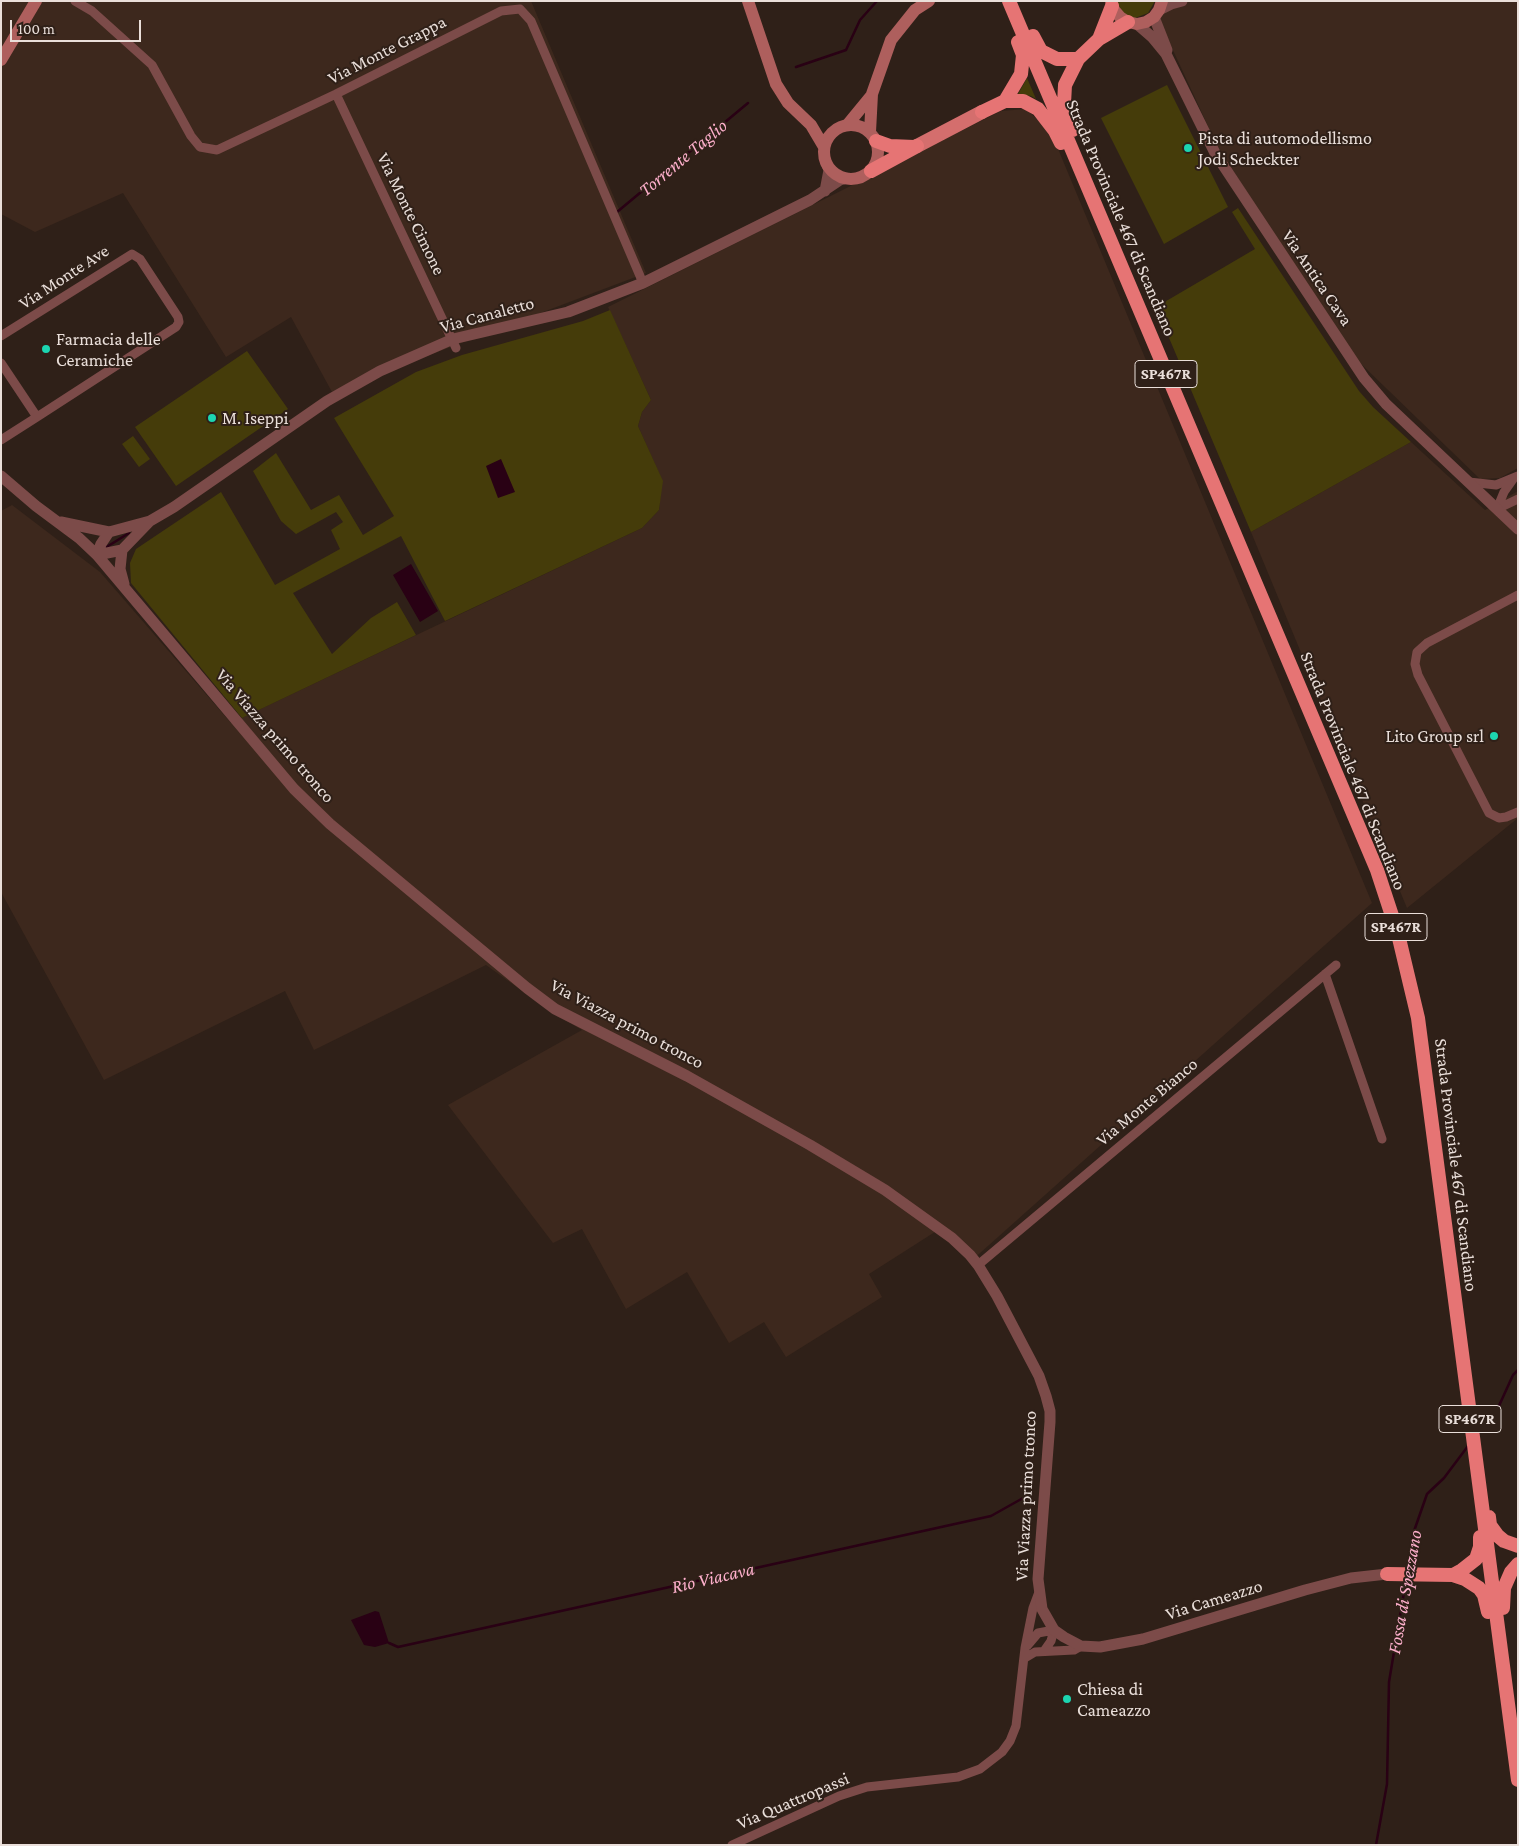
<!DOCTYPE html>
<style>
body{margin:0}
#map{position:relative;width:1519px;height:1846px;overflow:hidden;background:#2f2018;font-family:"Crimson Pro",serif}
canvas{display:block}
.frame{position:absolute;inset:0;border:2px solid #eadfda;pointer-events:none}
.scale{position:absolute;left:10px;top:20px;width:131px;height:22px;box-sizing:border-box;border:2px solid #eadfda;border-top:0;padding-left:6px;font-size:15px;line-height:18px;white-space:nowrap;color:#eadfda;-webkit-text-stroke:4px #2f2018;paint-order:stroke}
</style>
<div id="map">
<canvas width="1519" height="1846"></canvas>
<div class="frame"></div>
<div class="scale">100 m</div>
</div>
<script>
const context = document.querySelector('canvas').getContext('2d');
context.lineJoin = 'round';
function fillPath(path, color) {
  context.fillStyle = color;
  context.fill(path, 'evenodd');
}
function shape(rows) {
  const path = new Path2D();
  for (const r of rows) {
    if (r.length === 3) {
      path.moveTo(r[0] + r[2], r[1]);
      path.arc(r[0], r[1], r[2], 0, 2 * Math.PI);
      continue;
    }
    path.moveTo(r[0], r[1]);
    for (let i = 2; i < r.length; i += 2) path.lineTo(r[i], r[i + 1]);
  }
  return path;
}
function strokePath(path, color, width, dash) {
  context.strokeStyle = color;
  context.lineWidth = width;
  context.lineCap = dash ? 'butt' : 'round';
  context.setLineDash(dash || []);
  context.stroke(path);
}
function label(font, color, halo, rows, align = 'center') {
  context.font = font + ' "Crimson Pro",serif';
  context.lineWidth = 4;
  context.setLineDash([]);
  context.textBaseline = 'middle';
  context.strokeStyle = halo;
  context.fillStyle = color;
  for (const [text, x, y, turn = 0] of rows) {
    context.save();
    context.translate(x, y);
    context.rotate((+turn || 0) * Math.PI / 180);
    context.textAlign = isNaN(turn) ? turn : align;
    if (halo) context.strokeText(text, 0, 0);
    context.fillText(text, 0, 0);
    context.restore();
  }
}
fillPath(shape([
 [1,1,531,1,646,273,332,392,291,317,226,357,123,193,35,232,1,214],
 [1155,1,1518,1,1518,468,1500,478,1480,479,1356,359,1219,150,1160,22],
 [1026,109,1051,132,1372,903,970,1262,938,1230,869,1274,882,1297,786,1357,764,1322,729,1343,687,1272,626,1309,582,1229,553,1243,448,1105,582,1030,553,1013,486,965,314,1050,285,991,104,1080,1,892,1,511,12,505,100,572,231,723,642,528,659,510,662,480,638,426,642,412,651,400,608,307,1001,111],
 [1411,442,1485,510,1518,491,1518,818,1407,908,1251,532]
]), '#3d281d');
fillPath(shape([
 [1116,1,1155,1,1148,13,1135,18,1125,16],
 [1027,78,1036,99,1031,96,1018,94],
 [1167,85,1228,207,1164,244,1101,118],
 [1238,208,1359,391,1373,407,1411,442,1251,532,1156,307,1255,249,1232,212],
 [610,310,651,400,642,412,638,426,663,481,659,510,642,528,445,621,401,536,293,593,332,654,371,618,397,602,416,635,242,718,131,583,130,563,136,549,221,492,275,585,340,549,331,530,343,522,336,512,296,534,281,521,253,471,276,453,311,510,339,495,363,535,394,516,334,418,416,372,462,355,583,321],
 [247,351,288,409,176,486,135,427],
 [133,436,150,459,139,467,122,444]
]), '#453c0a');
fillPath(shape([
 [501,459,515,492,498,498,486,466],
 [411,564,438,611,420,622,393,575],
 [375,1611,379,1612,389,1643,375,1647,364,1645,351,1620]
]), '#290114');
strokePath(shape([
 [796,67,846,50,860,20,877,1],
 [617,212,748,103],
 [105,548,129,533],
 [1478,1434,1498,1408,1513,1375,1518,1370],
 [1408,1570,1413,1534,1427,1494,1444,1478,1468,1446],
 [389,1643,398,1647,991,1516,1032,1493],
 [1376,1845,1387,1784,1389,1682,1406,1580]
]), '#290114', 2.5);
strokePath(shape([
 [75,1,92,11,152,65,191,136,200,147,217,150,336,94,501,11,520,9,531,21,643,283],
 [336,94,456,348],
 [1,336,132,254,140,259,178,317,179,322,176,327,37,417],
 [1,363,37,417,1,440],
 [1469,482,1496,485,1518,476],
 [1497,509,1504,492,1514,478],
 [1497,509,1518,499],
 [1518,595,1427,643,1417,652,1415,664,1418,675,1489,813,1499,818,1506,817,1518,812],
 [1325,974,1382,1139],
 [978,1265,1336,965],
 [1027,1646,1038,1633,1054,1630,1051,1641,1044,1651],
 [1025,1658,1035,1652,1074,1650,1081,1646],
 [732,1845,839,1796,867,1787,958,1777,980,1769,1002,1752,1010,1741,1016,1726,1025,1648,1033,1608,1039,1592]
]), '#7c4b49', 9);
strokePath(shape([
 [1159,10,1171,4,1182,1],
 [1154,17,1167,50,1166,53],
 [1137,24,1152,37,1166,54,1215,153,1364,378,1386,404,1518,529],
 [825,191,829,170,826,162],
 [1,476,36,506,79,538,97,555,294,789,330,824,527,988,555,1009,687,1076,810,1145,885,1190,952,1238,970,1255,978,1265,997,1296,1039,1376,1046,1396,1050,1411,1050,1422,1038,1579,1042,1609,1054,1630,1064,1637,1081,1646,1100,1647,1143,1639,1305,1590,1351,1578,1387,1574],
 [61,522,109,532,150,521,174,507,327,401,380,371,453,339,568,312,643,283,810,200,840,180,846,178],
 [122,550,120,569,124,584],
 [97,555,122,550,149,522],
 [97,555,101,544,109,532]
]), '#7c4b49', 11);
strokePath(shape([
 [748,1,776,84,788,103,811,125,824,147],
 [1111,1,1114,10,1120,17,1128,22,1137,24,1146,22,1154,17,1159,10,1162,1],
 [1,60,36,1],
 [848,124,871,96],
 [851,152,27],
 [870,132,872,94,891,40,915,10,929,1]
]), '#ae5f5d', 12);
strokePath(shape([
 [917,146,982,112]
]), '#d46e6d', 14);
strokePath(shape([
 [1009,1,1377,870,1398,934,1418,1018,1518,1780],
 [1033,36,1041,51,1057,59,1078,59],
 [1099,39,1112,6],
 [1005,101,1021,74,1023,55,1018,42],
 [982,112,1005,101,1023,101,1038,109,1055,131,1061,143],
 [1073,130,1064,104,1065,85,1078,59,1099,39,1128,22],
 [876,141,890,146,914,147],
 [871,171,917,146],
 [1489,1517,1490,1525,1498,1536,1504,1541,1518,1546],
 [1387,1574,1453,1575,1465,1579,1479,1588,1484,1595,1488,1612],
 [1453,1575,1462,1570,1476,1559,1480,1547,1480,1537],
 [1503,1608,1504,1588,1511,1572,1518,1564]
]), '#e67474', 14);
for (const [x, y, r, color] of [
 [1188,148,5,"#1cd5b1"],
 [46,349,5,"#1cd5b1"],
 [212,418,5,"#1cd5b1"],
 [1494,736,5,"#1cd5b1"],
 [1067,1699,5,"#1cd5b1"]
]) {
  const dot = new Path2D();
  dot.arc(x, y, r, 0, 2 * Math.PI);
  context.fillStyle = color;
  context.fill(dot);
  strokePath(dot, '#2f2018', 2);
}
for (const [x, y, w] of [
 [1166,374,62],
 [1396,927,62],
 [1470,1419,62]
]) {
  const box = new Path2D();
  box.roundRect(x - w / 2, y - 13.5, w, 27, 4);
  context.fillStyle = '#2f2018';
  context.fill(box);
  strokePath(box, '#eadfda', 1);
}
label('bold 16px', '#eadfda', null, [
 ["SP467R",1166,374],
 ["SP467R",1396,927],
 ["SP467R",1470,1419]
]);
label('18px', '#eadfda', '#2f2018', [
 ["Via Monte Grappa",387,50,-27],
 ["Via Monte Cimone",411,214,64],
 ["Strada Provinciale 467 di Scandiano",1121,218,67],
 ["Via Monte Ave",64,277,-33],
 ["Via Antica Cava",1317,278,56],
 ["Via Canaletto",487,315,-15],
 ["Via Viazza primo tronco",275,736,49],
 ["Strada Provinciale 467 di Scandiano",1353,771,68],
 ["Via Viazza primo tronco",627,1024,28],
 ["Via Monte Bianco",1147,1102,-40],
 ["Strada Provinciale 467 di Scandiano",1456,1165,83],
 ["Via Viazza primo tronco",1026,1496,-87],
 ["Via Cameazzo",1214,1600,-17],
 ["Via Quattropassi",793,1801,-23]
]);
label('18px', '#eadfda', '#2f2018', [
 ["Pista di automodellismo",1198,138],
 ["Jodi Scheckter",1198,159],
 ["Farmacia delle",56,339],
 ["Ceramiche",56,360],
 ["M. Iseppi",222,418],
 ["Lito Group srl",1484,736,"right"],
 ["Chiesa di",1077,1689],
 ["Cameazzo",1077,1710]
], 'left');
label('italic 19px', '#fdafcb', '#2f2018', [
 ["Torrente Taglio",683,158,-40],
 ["Rio Viacava",713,1578,-13],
 ["Fossa di Spezzano",1405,1592,-80]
]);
</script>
